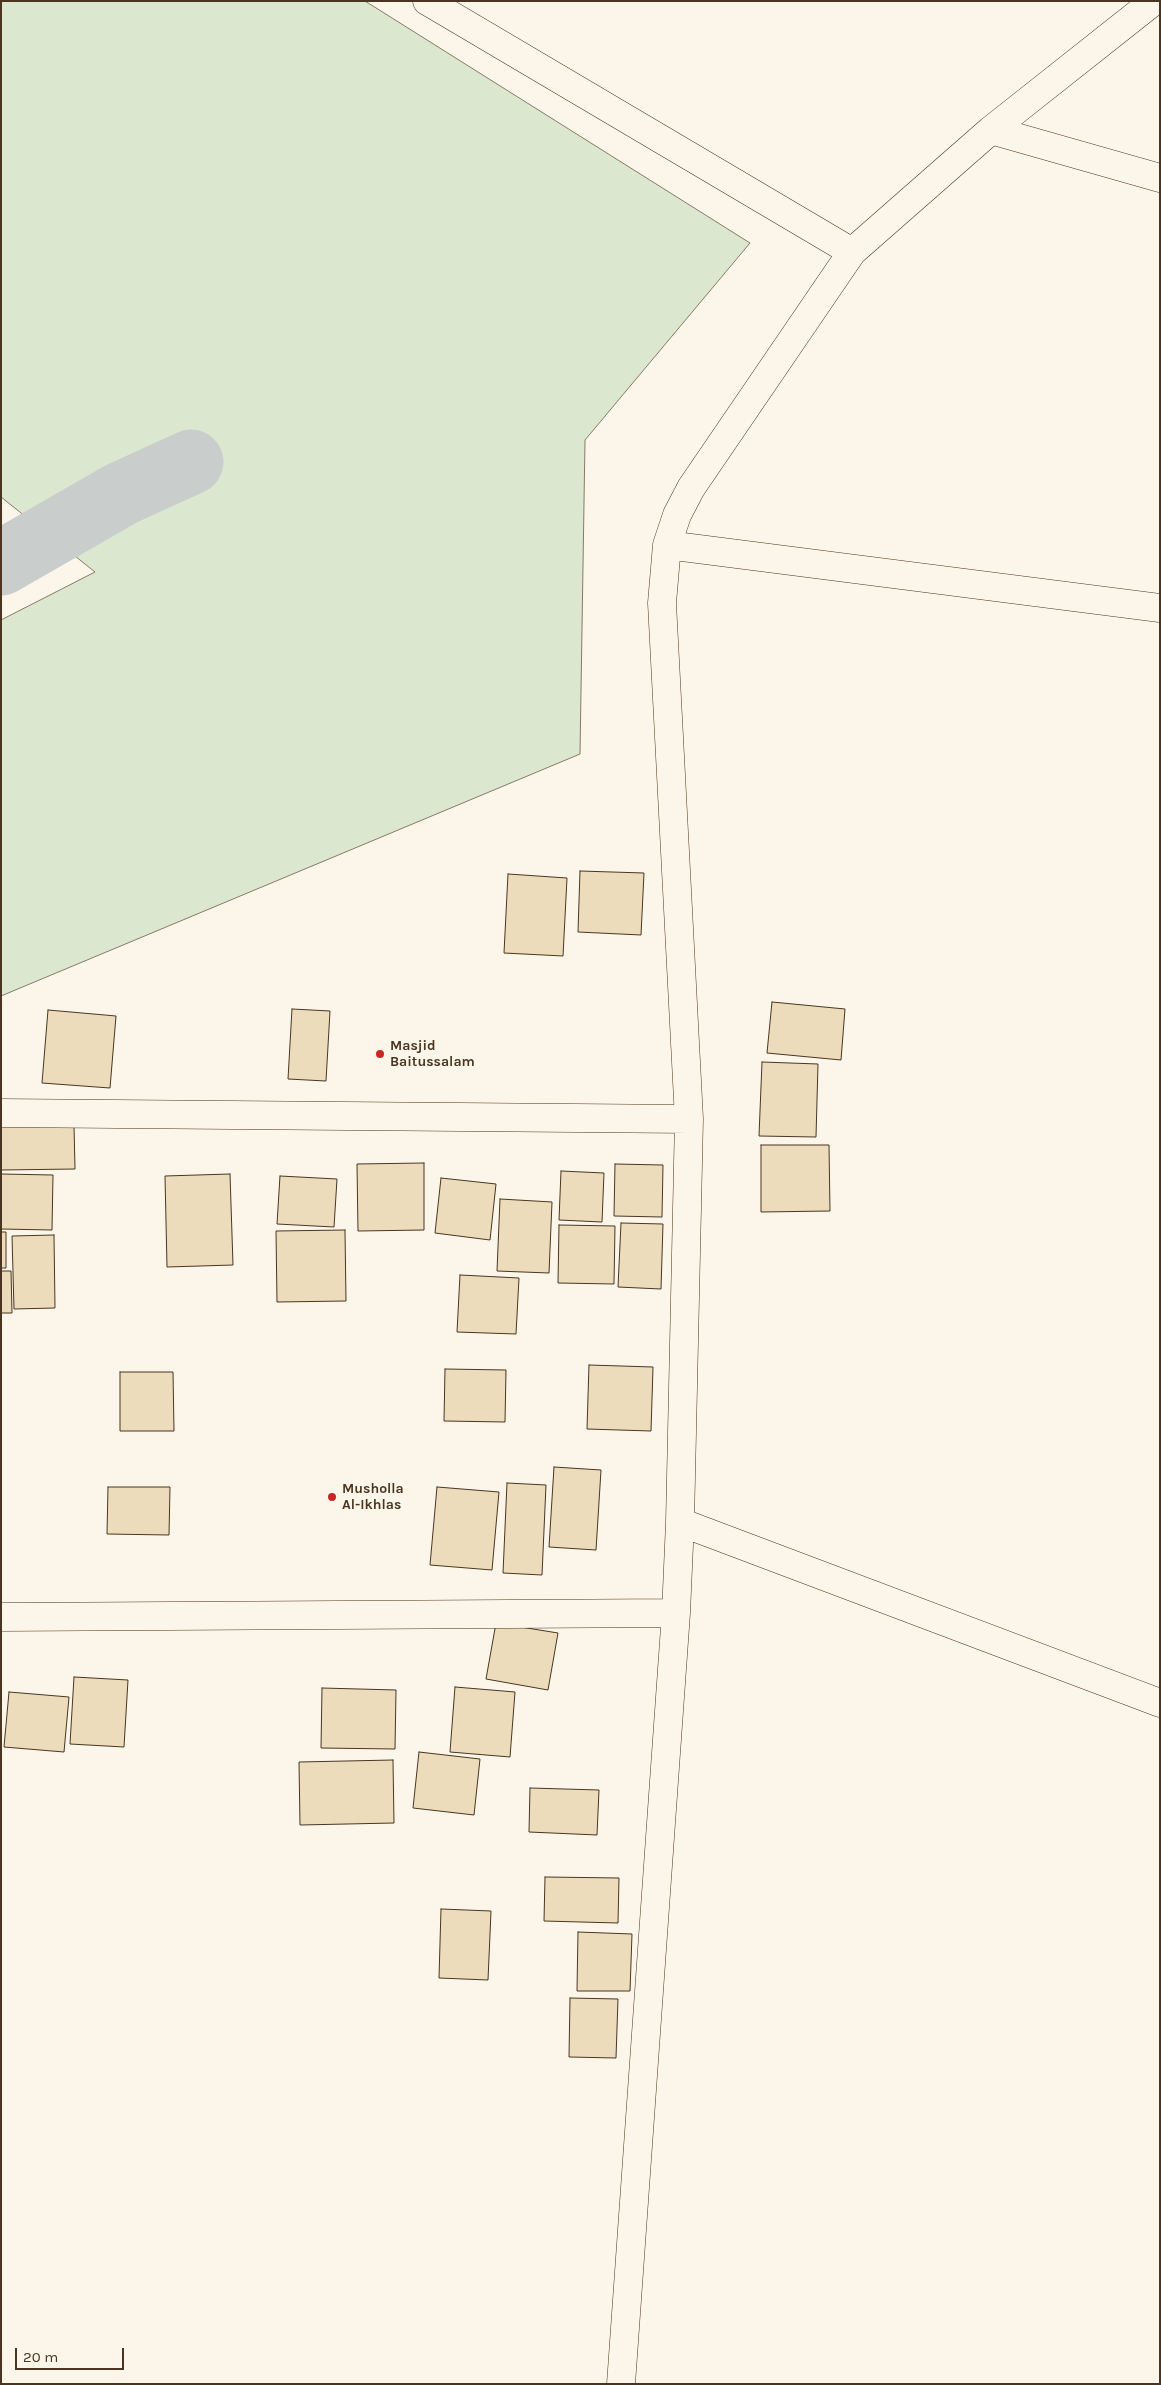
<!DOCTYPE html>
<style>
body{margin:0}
#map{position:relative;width:1161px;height:2385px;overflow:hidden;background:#fbf6e9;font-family:Karla,sans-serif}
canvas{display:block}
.frame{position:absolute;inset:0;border:2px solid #4a3520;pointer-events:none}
.scale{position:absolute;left:15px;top:2348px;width:109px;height:22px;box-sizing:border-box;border:2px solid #4a3520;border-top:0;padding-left:6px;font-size:15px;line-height:18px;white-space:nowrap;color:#4a3520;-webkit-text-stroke:4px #fbf6e9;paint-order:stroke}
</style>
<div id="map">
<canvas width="1161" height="2385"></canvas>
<div class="frame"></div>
<div class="scale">20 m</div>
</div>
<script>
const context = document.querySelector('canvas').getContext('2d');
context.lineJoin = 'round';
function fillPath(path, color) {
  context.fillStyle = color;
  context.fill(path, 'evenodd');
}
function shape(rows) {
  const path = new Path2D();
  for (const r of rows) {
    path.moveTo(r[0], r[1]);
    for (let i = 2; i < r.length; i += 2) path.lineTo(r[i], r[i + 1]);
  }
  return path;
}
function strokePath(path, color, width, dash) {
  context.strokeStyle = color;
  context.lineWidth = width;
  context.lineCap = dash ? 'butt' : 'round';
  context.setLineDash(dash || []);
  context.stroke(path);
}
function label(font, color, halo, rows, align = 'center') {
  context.font = font + ' Karla,sans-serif';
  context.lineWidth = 4;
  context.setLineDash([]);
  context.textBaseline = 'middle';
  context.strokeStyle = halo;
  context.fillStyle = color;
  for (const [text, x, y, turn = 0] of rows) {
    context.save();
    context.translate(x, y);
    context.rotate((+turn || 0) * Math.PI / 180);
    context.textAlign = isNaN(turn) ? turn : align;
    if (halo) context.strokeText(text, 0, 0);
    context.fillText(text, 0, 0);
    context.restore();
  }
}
const green = shape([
 [1,1,365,1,750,243,585,440,580,754,1,996,1,620,95,572,1,497,1,1]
]);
fillPath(green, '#dce7d0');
strokePath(green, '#887966', 1);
strokePath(shape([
 [1,563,121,494,191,462]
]), '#c9cecd', 65);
const building = shape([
 [580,871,644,873,641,935,578,932,580,871],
 [508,874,567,878,563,956,504,953,508,874],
 [772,1002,845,1009,841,1060,767,1053,772,1002],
 [292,1009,330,1011,326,1081,288,1079,292,1009],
 [48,1010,116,1016,110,1088,42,1083,48,1010],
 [762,1062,818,1064,816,1137,759,1136,762,1062],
 [74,1125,75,1169,1,1170,1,1126,74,1125],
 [761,1145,829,1145,830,1211,761,1212,761,1145],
 [424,1163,424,1230,358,1231,357,1164,424,1163],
 [615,1164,663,1165,662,1217,614,1216,615,1164],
 [561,1171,604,1173,602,1222,559,1220,561,1171],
 [1,1174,53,1175,52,1230,1,1229,1,1174],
 [230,1174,233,1265,167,1267,165,1176,230,1174],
 [280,1176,337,1179,334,1227,277,1224,280,1176],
 [441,1178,496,1184,490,1240,435,1233,441,1178],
 [500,1199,552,1202,549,1273,497,1271,500,1199],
 [621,1223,663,1224,661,1289,618,1287,621,1223],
 [559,1225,615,1226,614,1284,558,1283,559,1225],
 [345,1230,346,1301,277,1302,276,1231,345,1230],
 [1,1232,6,1232,6,1268,1,1268,1,1232],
 [54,1235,55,1308,14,1309,12,1236,54,1235],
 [1,1271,11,1271,12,1313,1,1313,1,1271],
 [460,1275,519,1278,516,1334,457,1332,460,1275],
 [589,1365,653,1367,651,1431,587,1429,589,1365],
 [445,1369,506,1370,505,1422,444,1421,445,1369],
 [120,1372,173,1372,174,1431,120,1431,120,1372],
 [554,1467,601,1470,596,1550,549,1547,554,1467],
 [507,1483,546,1485,542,1575,503,1573,507,1483],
 [108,1487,170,1487,169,1535,107,1534,108,1487],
 [437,1487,499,1492,492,1570,430,1565,437,1487],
 [496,1623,558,1633,548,1690,486,1679,496,1623],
 [74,1677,128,1680,124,1747,70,1744,74,1677],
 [455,1687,515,1692,510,1757,450,1752,455,1687],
 [322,1688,396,1690,395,1749,321,1748,322,1688],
 [9,1692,69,1697,64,1752,4,1747,9,1692],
 [419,1752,480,1759,474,1815,413,1808,419,1752],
 [393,1760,394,1823,300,1825,299,1762,393,1760],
 [530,1788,599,1790,597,1835,529,1832,530,1788],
 [545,1877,619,1878,618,1923,544,1921,545,1877],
 [441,1909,491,1911,488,1980,439,1978,441,1909],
 [578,1932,632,1934,630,1991,577,1991,578,1932],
 [570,1998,618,1999,616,2058,569,2057,570,1998]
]);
fillPath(building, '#ecdcbc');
strokePath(building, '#4a3520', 1);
const minor = shape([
 [427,1,852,252],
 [991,130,1160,178],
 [667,545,1160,608],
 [1,1113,689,1119],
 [680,1522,1160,1703],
 [1,1617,676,1613],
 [621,2384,676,1613,680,1522,689,1119,662,603,667,545,677,515,691,488,852,252,991,130,1154,1]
]);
strokePath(minor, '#4a3520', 29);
strokePath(minor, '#fbf6e9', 28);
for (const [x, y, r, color] of [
 [380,1054,5,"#c62828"],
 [332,1497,5,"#c62828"]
]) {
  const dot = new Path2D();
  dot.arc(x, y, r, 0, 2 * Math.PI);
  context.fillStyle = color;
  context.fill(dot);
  strokePath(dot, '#fbf6e9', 2);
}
label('bold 14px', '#4a3520', '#fbf6e9', [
 ["Masjid",390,1046],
 ["Baitussalam",390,1062],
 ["Musholla",342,1489],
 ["Al-Ikhlas",342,1505]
], 'left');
</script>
